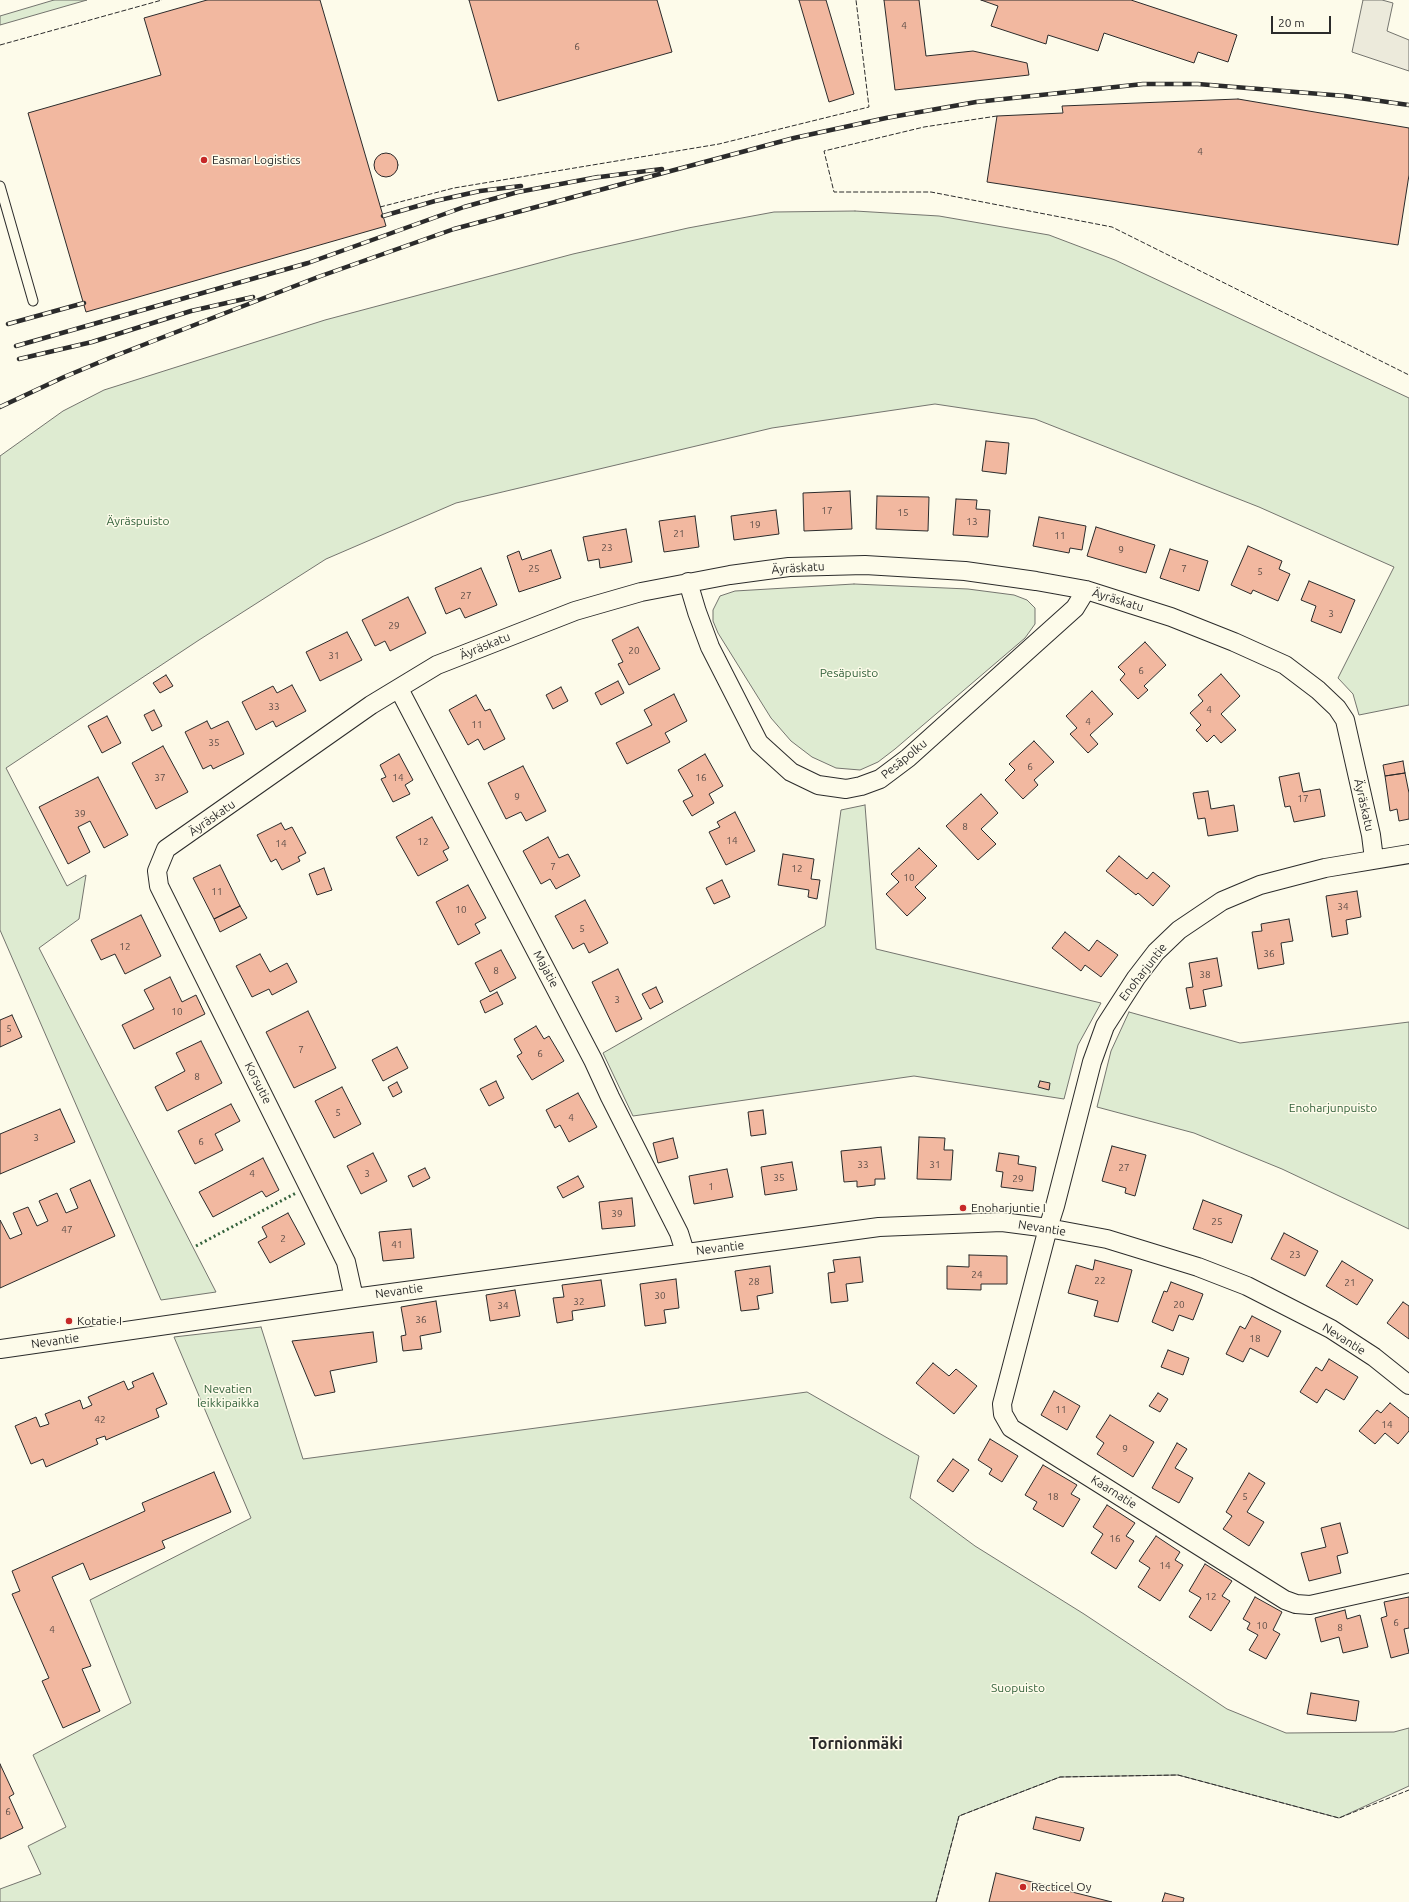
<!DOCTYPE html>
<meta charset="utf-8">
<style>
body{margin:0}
#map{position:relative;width:1409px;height:1902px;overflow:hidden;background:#fdfbea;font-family:Ubuntu,sans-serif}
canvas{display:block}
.scale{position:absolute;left:1271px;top:16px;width:60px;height:18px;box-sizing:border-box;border:2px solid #2b2b2b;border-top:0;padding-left:5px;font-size:12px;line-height:14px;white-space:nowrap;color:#2b2b2b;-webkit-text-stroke:3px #fdfbea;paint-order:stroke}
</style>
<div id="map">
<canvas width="1409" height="1902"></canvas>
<div class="scale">20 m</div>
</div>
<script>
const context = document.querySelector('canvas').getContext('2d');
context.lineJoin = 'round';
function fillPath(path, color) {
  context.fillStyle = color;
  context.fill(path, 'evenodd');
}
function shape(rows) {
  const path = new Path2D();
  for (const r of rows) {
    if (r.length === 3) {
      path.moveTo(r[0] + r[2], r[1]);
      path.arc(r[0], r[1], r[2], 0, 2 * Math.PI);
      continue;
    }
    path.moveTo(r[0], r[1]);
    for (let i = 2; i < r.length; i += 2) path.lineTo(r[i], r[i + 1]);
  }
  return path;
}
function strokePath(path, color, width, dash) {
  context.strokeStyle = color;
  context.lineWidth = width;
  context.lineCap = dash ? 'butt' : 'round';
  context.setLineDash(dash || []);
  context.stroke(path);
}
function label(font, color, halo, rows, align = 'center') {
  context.font = font + ' Ubuntu,sans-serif';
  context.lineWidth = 3;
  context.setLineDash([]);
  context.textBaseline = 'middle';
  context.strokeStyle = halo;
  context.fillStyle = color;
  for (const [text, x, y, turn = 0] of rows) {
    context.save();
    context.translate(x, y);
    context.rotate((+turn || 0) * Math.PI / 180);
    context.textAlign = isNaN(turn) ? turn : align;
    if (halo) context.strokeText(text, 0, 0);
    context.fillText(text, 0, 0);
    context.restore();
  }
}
const green = shape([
 [54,0,87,0,0,25,0,16,54,0],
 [855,211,939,216,1049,235,1115,260,1409,398,1409,705,1359,715,1353,694,1338,678,1394,567,1259,507,1035,419,935,404,772,428,456,503,326,559,199,640,6,768,67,886,86,875,79,919,39,948,216,1292,161,1300,0,930,0,456,63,411,104,390,325,320,573,254,688,228,774,212,855,211],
 [854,584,968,589,1014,595,1027,600,1035,608,1035,624,1025,638,895,749,878,762,860,770,836,768,812,757,791,741,771,718,718,633,713,621,713,610,720,596,735,591,854,584],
 [865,805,876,949,1101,1003,1078,1045,1064,1099,914,1076,633,1116,603,1053,825,926,841,810,865,805],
 [1129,1012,1240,1043,1409,1022,1409,1229,1282,1169,1194,1133,1097,1107,1111,1051,1129,1012],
 [261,1327,303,1459,807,1392,919,1456,910,1498,975,1546,1084,1614,1227,1709,1286,1733,1394,1732,1409,1728,1409,1786,1339,1818,1178,1775,1060,1777,959,1816,936,1902,0,1902,0,1889,41,1874,28,1846,66,1827,33,1755,131,1703,90,1600,251,1518,174,1337,261,1327]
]);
fillPath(green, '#deebd1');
strokePath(green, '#74746e', 1);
const parking = shape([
 [1363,0,1382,0,1393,3,1387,31,1409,40,1409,71,1352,52,1363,0]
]);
fillPath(parking, '#eceadb');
strokePath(parking, '#74746e', 1);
const building = shape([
 [207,0,320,0,386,226,86,312,28,113,161,75,144,18,207,0],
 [469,0,657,0,672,52,498,101,469,0],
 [799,0,826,0,854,94,829,102,799,0],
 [884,0,919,0,926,56,973,51,1027,63,1029,75,895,90,884,0],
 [981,0,1131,0,1237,35,1228,62,1198,52,1194,63,1104,33,1098,51,1048,35,1046,44,991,26,998,6,981,0],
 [1238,99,1409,128,1409,175,1398,245,987,182,997,116,1063,113,1062,106,1238,99],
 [386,165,12],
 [986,441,1009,443,1006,474,982,471,986,441],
 [850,491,852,529,804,531,803,493,850,491],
 [877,496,929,497,928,531,876,529,877,496],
 [956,499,977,500,976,509,990,510,988,537,953,535,956,499],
 [776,510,779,534,734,540,731,516,776,510],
 [695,516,699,547,664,552,659,521,695,516],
 [1039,517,1086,526,1082,550,1070,548,1069,553,1033,546,1039,517],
 [1096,527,1155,545,1146,573,1087,556,1096,527],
 [626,529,632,562,600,568,599,559,588,561,583,537,626,529],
 [1248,546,1282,561,1279,569,1290,574,1278,601,1253,590,1251,594,1231,585,1248,546],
 [1170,549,1208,561,1199,591,1160,578,1170,549],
 [551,550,561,578,519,592,507,556,519,551,522,560,551,550],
 [481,568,497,605,465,618,460,608,446,614,435,588,481,568],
 [1309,581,1355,600,1341,633,1311,621,1316,606,1301,600,1309,581],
 [408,597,426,633,390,651,385,641,375,646,362,620,408,597],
 [638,627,660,669,629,685,618,664,623,662,612,640,638,627],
 [347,632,362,660,320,681,306,652,347,632],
 [1145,642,1166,665,1144,686,1148,690,1138,699,1120,680,1125,674,1118,667,1145,642],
 [1221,674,1240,696,1221,714,1236,730,1221,743,1214,735,1207,742,1196,730,1201,725,1190,713,1203,701,1198,695,1221,674],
 [166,675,173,686,160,693,153,683,166,675],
 [618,681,624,693,601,705,595,693,618,681],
 [292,685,306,711,276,727,273,721,256,730,242,702,273,686,277,693,292,685],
 [561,687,568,701,553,709,546,695,561,687],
 [1092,691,1113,714,1090,735,1098,744,1088,753,1070,734,1077,728,1066,716,1092,691],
 [674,694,687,721,665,733,670,742,627,764,616,743,652,725,644,710,674,694],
 [476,695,485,711,490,709,505,739,484,750,478,739,468,745,449,710,476,695],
 [154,710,162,726,152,731,144,715,154,710],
 [107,716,121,743,102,753,88,726,107,716],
 [207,721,211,729,228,721,244,754,213,769,211,765,203,769,185,732,207,721],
 [1034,741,1054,762,1034,780,1038,785,1023,799,1005,780,1015,770,1009,764,1034,741],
 [163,746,188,792,156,809,132,763,163,746],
 [399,754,413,780,405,785,410,794,393,802,381,779,386,777,380,765,399,754],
 [705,754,723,786,709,794,714,803,692,816,683,801,693,796,678,770,705,754],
 [1403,761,1405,773,1385,776,1383,765,1403,761],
 [523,766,546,811,526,821,521,812,506,819,488,783,523,766],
 [1299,773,1303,792,1320,789,1325,816,1294,822,1290,806,1285,807,1279,777,1299,773],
 [1405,773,1409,793,1409,819,1399,821,1397,809,1390,811,1385,776,1405,773],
 [98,777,128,835,104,848,90,821,78,827,90,852,68,864,39,807,98,777],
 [1208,791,1211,809,1234,805,1238,831,1208,836,1205,818,1198,819,1193,793,1208,791],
 [981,794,998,813,981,829,996,844,978,860,946,826,981,794],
 [735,812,755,851,726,865,709,832,720,827,717,822,735,812],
 [432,817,449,848,443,851,448,860,418,876,396,837,432,817],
 [281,823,285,830,292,827,306,853,298,857,300,861,282,870,276,859,271,862,257,835,281,823],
 [548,837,559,858,568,854,580,876,556,889,550,879,541,884,523,851,548,837],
 [919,848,937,866,915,887,926,898,907,916,886,894,899,882,891,874,919,848],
 [783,854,814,859,811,879,820,880,817,899,808,897,809,890,778,885,783,854],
 [1119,856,1147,879,1153,872,1170,886,1153,906,1138,893,1136,895,1106,871,1119,856],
 [220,865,240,906,214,919,193,878,220,865],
 [324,868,332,890,317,895,309,874,324,868],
 [722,880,730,897,714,904,706,888,722,880],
 [468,885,486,918,475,924,480,933,458,945,436,902,468,885],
 [1357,891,1361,917,1346,920,1348,934,1332,937,1326,896,1357,891],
 [585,900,608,943,589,953,584,943,573,949,555,916,585,900],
 [240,906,247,918,220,932,214,919,240,906],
 [141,915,161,956,125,974,115,954,101,960,91,940,141,915],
 [1289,919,1293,941,1281,943,1284,964,1258,969,1252,932,1262,931,1261,924,1289,919],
 [1065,932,1089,951,1097,940,1118,955,1101,977,1085,965,1081,971,1052,948,1065,932],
 [501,950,516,978,490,992,475,963,501,950],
 [260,954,270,972,287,963,297,982,272,995,269,989,252,997,236,966,260,954],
 [1217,958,1222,986,1203,990,1206,1006,1190,1009,1186,988,1193,987,1189,963,1217,958],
 [618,969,642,1019,616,1032,592,982,618,969],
 [170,977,182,1002,196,995,205,1014,134,1049,122,1025,154,1009,144,990,170,977],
 [656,987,663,1002,650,1009,642,994,656,987],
 [497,992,503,1004,485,1013,480,1001,497,992],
 [308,1011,336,1068,294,1088,266,1032,308,1011],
 [12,1015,22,1037,0,1047,0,1020,12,1015],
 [536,1026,544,1039,549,1036,564,1061,532,1080,517,1056,522,1053,514,1039,536,1026],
 [201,1041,222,1083,167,1111,155,1087,185,1071,176,1053,201,1041],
 [397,1047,408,1068,383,1081,372,1060,397,1047],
 [496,1081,504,1098,489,1106,480,1089,496,1081],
 [1040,1081,1050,1083,1049,1090,1038,1087,1040,1081],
 [397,1082,402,1092,393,1097,388,1087,397,1082],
 [342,1087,361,1124,334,1138,315,1101,342,1087],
 [578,1093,597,1127,569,1142,560,1125,555,1128,546,1110,578,1093],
 [231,1104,240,1121,215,1134,223,1150,195,1164,178,1131,231,1104],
 [60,1109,75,1142,0,1174,0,1134,60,1109],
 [763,1110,766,1134,751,1136,748,1112,763,1110],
 [919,1137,945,1138,944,1150,953,1150,951,1180,917,1179,919,1137],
 [673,1138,678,1158,658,1163,653,1143,673,1138],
 [1112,1146,1146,1155,1135,1196,1125,1193,1126,1188,1102,1181,1112,1146],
 [881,1147,885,1179,875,1179,875,1185,857,1187,857,1181,844,1182,841,1151,881,1147],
 [373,1153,387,1181,361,1194,347,1166,373,1153],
 [999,1153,1019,1156,1018,1164,1036,1167,1033,1191,1001,1187,1003,1172,996,1171,999,1153],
 [263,1158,279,1190,266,1197,262,1191,213,1217,199,1192,263,1158],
 [792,1162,797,1190,765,1195,761,1167,792,1162],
 [425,1168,430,1178,413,1187,408,1176,425,1168],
 [727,1169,733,1197,694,1204,689,1176,727,1169],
 [578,1176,584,1187,563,1198,557,1187,578,1176],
 [90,1180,115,1236,0,1288,0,1220,10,1239,22,1234,13,1213,28,1207,37,1226,48,1221,39,1201,57,1193,66,1213,78,1208,70,1189,90,1180],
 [632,1198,635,1226,602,1229,599,1202,632,1198],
 [1203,1200,1242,1215,1232,1243,1193,1229,1203,1200],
 [288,1213,305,1244,270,1263,258,1242,267,1237,262,1227,288,1213],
 [411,1229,414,1258,383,1261,379,1232,411,1229],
 [1284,1233,1318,1251,1305,1276,1271,1259,1284,1233],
 [969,1255,1007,1256,1007,1284,981,1284,981,1290,947,1289,947,1266,969,1267,969,1255],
 [860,1257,863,1282,846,1284,848,1301,831,1303,828,1273,835,1272,833,1260,860,1257],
 [1095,1260,1132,1270,1118,1322,1094,1316,1098,1301,1068,1293,1076,1265,1093,1270,1095,1260],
 [1342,1261,1373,1280,1357,1305,1326,1286,1342,1261],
 [770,1266,773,1293,757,1296,759,1309,741,1311,735,1271,770,1266],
 [676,1279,679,1308,664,1310,666,1323,645,1326,640,1284,676,1279],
 [601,1280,605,1306,572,1311,573,1320,557,1323,553,1298,564,1297,562,1285,601,1280],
 [1171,1282,1203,1294,1193,1320,1179,1315,1173,1331,1152,1322,1164,1291,1167,1292,1171,1282],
 [515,1290,520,1316,490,1321,486,1295,515,1290],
 [436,1301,441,1332,420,1336,422,1349,403,1351,401,1336,406,1335,401,1307,436,1301],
 [1403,1302,1409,1306,1409,1339,1387,1323,1403,1302],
 [1252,1316,1281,1331,1268,1357,1250,1348,1243,1362,1226,1354,1240,1326,1245,1329,1252,1316],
 [373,1332,377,1362,330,1371,335,1392,315,1396,292,1341,373,1332],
 [1168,1350,1189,1358,1183,1375,1161,1367,1168,1350],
 [1329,1359,1358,1377,1344,1400,1326,1389,1317,1403,1300,1392,1316,1367,1322,1371,1329,1359],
 [933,1363,949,1376,956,1369,977,1386,954,1414,916,1383,933,1363],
 [153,1373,167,1404,156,1409,159,1417,106,1440,105,1436,96,1439,98,1444,46,1467,43,1459,31,1464,15,1426,36,1417,40,1427,49,1424,45,1414,80,1400,83,1409,92,1405,88,1397,124,1381,128,1390,134,1387,132,1382,153,1373],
 [1054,1391,1080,1406,1067,1430,1041,1415,1054,1391],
 [1158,1393,1168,1399,1160,1412,1149,1406,1158,1393],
 [1390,1403,1409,1418,1409,1431,1398,1444,1385,1433,1375,1444,1359,1431,1377,1410,1381,1413,1390,1403],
 [1110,1415,1154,1442,1133,1477,1097,1454,1104,1443,1096,1437,1110,1415],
 [990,1439,1018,1456,1002,1482,989,1474,992,1469,978,1460,990,1439],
 [1177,1443,1187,1449,1175,1468,1193,1478,1179,1503,1152,1488,1177,1443],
 [953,1459,969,1470,953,1492,937,1481,953,1459],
 [1043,1465,1077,1485,1071,1494,1080,1499,1063,1527,1033,1509,1037,1502,1025,1495,1043,1465],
 [214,1472,231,1512,162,1541,165,1548,90,1580,83,1563,52,1577,91,1666,82,1669,100,1711,63,1728,42,1681,49,1678,12,1594,20,1591,12,1571,145,1511,142,1503,214,1472],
 [1249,1473,1265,1483,1247,1512,1264,1522,1249,1546,1223,1529,1232,1516,1226,1512,1249,1473],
 [1107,1505,1135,1523,1126,1536,1134,1541,1116,1569,1091,1553,1103,1534,1093,1527,1107,1505],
 [1340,1523,1348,1553,1337,1556,1341,1573,1309,1581,1301,1553,1326,1547,1321,1528,1340,1523],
 [1156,1536,1180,1552,1175,1560,1183,1565,1160,1601,1138,1587,1150,1568,1139,1561,1156,1536],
 [1205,1564,1232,1581,1222,1596,1230,1601,1211,1631,1189,1617,1201,1598,1189,1591,1205,1564],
 [1255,1597,1282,1612,1273,1630,1280,1634,1266,1659,1249,1650,1258,1635,1247,1629,1250,1623,1243,1619,1255,1597],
 [1409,1597,1409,1628,1404,1629,1409,1653,1391,1658,1381,1618,1387,1616,1384,1602,1409,1597],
 [1345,1610,1347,1619,1360,1615,1368,1647,1343,1653,1339,1637,1321,1642,1315,1618,1345,1610],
 [1311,1693,1359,1701,1356,1721,1307,1714,1311,1693],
 [0,1764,14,1794,9,1797,23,1828,0,1839,0,1764],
 [1036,1817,1084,1828,1080,1841,1033,1829,1036,1817],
 [996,1873,1112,1902,989,1902,996,1873],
 [1165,1893,1184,1898,1183,1902,1162,1902,1165,1893]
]);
fillPath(building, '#f2b8a0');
strokePath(building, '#2b2b2b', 1);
const service = shape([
 [0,186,33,301]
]);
const minor = shape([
 [688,582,697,612,710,647,759,743,791,772,818,785,846,789,861,786,880,779,908,758,1075,608,1086,590],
 [399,689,593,1060,610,1097,679,1233,685,1252],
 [1409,854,1325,868,1260,885,1222,901,1179,930,1156,952,1136,978,1105,1026,1092,1062,1055,1206,1048,1228,1002,1404,1003,1414,1011,1428,1285,1600,1296,1604,1310,1605,1409,1583],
 [354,1298,346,1262,159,886,157,871,166,849,371,705,437,665,575,611,641,592,730,575,789,567,865,565,965,571,1036,581,1086,590,1171,617,1234,642,1285,665,1318,690,1337,708,1345,720,1371,835,1374,859],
 [0,1349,354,1298,879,1227,1002,1222,1048,1228,1107,1239,1198,1267,1247,1286,1331,1329,1374,1357,1409,1385]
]);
strokePath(service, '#2b2b2b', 11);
strokePath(minor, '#2b2b2b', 20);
strokePath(service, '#fdfbea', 9);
strokePath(minor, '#fdfbea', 18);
const rail = shape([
 [592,178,662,169],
 [383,216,435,201,480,191,521,186],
 [8,324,84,303],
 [16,346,308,263,464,207,518,192,598,177],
 [19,359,92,342,191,311,253,297],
 [0,407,64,377,112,357,318,277,454,229,794,138,886,118,976,102,1143,84,1198,84,1345,96,1409,105]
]);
strokePath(rail, '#2b2b2b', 4.5);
strokePath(rail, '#fdfbea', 3, [9]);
strokePath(shape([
 [196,1246,296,1193]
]), '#34623c', 3, [2, 3]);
strokePath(shape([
 [0,45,162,0],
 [997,116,924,127,824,151,834,192,931,192,1112,227,1409,375],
 [380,207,454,188,719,144,869,107,856,0],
 [936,1902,959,1816,1060,1777,1178,1775,1339,1818,1409,1790]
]), '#2b2b2b', 1, [5, 2]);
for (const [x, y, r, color] of [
 [204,160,4,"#c62828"],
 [963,1208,4,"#c62828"],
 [69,1321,4,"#c62828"],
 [1023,1887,4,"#c62828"]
]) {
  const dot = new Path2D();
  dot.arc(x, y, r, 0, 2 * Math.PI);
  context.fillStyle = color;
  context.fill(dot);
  strokePath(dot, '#fdfbea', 1.5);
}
label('10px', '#5d4e48', null, [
 ["4",904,26],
 ["6",577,47],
 ["4",1200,152],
 ["17",827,511],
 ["15",903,513],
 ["13",972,522],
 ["19",755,525],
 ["21",679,534],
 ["11",1060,536],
 ["23",607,548],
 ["9",1121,550],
 ["25",534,569],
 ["7",1184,569],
 ["5",1260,572],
 ["27",466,596],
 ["3",1331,614],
 ["29",394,626],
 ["20",634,651],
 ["31",334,656],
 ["6",1141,671],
 ["33",274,707],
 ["4",1209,710],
 ["4",1088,722],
 ["11",477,725],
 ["35",214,743],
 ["6",1030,767],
 ["37",160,778],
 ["14",398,778],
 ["16",701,778],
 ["9",517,797],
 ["17",1303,799],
 ["39",80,814],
 ["8",965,827],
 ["14",732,841],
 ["12",423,842],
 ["14",281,844],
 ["7",553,867],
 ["12",797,869],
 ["10",909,878],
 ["11",217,892],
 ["34",1343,907],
 ["10",461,910],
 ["5",582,929],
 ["12",125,947],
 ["36",1269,954],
 ["8",496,971],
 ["38",1205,975],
 ["3",617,1000],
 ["10",177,1012],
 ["5",9,1029],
 ["7",301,1050],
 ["6",540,1054],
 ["8",197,1077],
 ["5",338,1113],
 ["4",571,1118],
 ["3",36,1138],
 ["6",201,1142],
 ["33",863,1165],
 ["31",935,1165],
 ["27",1124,1168],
 ["4",252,1174],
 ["3",367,1174],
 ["35",779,1178],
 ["29",1018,1179],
 ["1",711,1187],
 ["39",617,1214],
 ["25",1217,1222],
 ["47",67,1230],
 ["2",283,1239],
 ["41",397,1245],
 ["23",1295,1255],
 ["24",977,1275],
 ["22",1100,1281],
 ["28",754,1282],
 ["21",1350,1283],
 ["30",660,1296],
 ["32",579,1302],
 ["20",1179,1305],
 ["34",503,1306],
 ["36",421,1320],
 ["18",1255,1339],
 ["11",1061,1410],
 ["42",100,1420],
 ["14",1387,1425],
 ["9",1125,1449],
 ["18",1053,1497],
 ["5",1245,1497],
 ["16",1115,1539],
 ["14",1165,1566],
 ["12",1211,1597],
 ["6",1396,1623],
 ["10",1262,1626],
 ["8",1340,1628],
 ["4",52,1630],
 ["6",8,1812]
]);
label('12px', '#2b2b2b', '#fdfbea', [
 ["Easmar Logistics",212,160],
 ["Enoharjuntie I",971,1208],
 ["Kotatie I",77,1321],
 ["Recticel Oy",1031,1887]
], 'left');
label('12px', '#34623c', '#fdfbea', [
 ["Äyräspuisto",138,521],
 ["Pesäpuisto",849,673],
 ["Enoharjunpuisto",1333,1108],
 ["Nevatien",228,1389],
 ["leikkipaikka",228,1403],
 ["Suopuisto",1018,1688]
]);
label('12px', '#2b2b2b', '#fdfbea', [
 ["Äyräskatu",798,568,-4],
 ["Äyräskatu",1118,600,17],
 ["Äyräskatu",485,646,-22],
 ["Pesäpolku",904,759,-39],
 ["Äyräskatu",1364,805,77],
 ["Äyräskatu",212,818,-35],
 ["Majatie",546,969,62],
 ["Enoharjuntie",1143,972,-52],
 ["Korsutie",258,1083,63],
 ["Nevantie",1042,1228,9],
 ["Nevantie",720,1248,-7],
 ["Nevantie",399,1291,-8],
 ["Nevantie",1344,1339,32],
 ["Nevantie",55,1341,-8],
 ["Kaarnatie",1114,1492,32]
]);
label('bold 16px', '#2b2b2b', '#fdfbea', [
 ["Tornionmäki",856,1744]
]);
</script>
